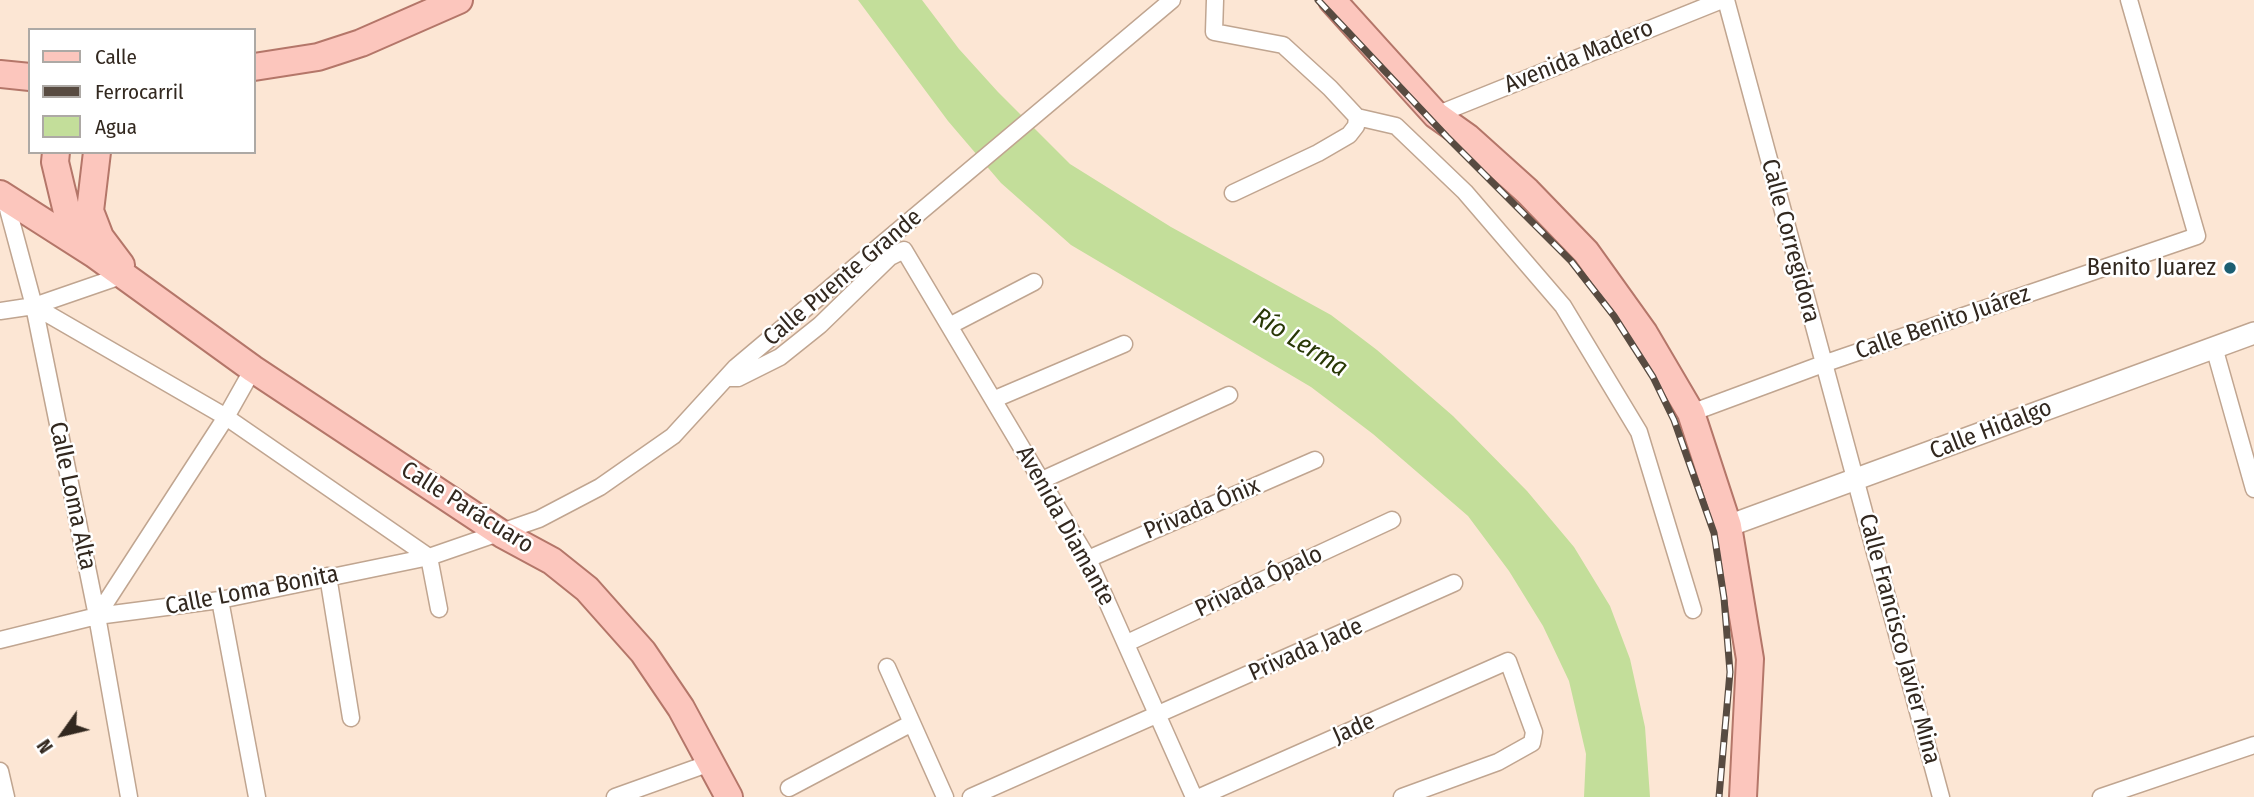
<!DOCTYPE html>
<meta charset="utf-8">
<style>
body{margin:0}
#map{position:relative;width:2254px;height:797px;overflow:hidden;background:#fce6d4;font-family:"Fira Sans Condensed",sans-serif}
canvas{display:block}
.legend{position:absolute;left:28px;top:28px;width:228px;height:126px;box-sizing:border-box;background:#fff;border:2px solid #ada9a5;margin:0;padding:9px 12px;list-style:none;font-size:21px;color:#32281f}
.legend li{display:flex;align-items:center;gap:14px;height:35px}
.legend b{width:35px;border:2px solid #ada9a5}
.north{position:absolute;left:28px;top:699px;width:70px;height:70px;-webkit-text-stroke:5px #fff;paint-order:stroke;rotate:236deg;font-size:19px;font-weight:700;line-height:28px;text-align:center;color:#32281f}
.north::after{content:'';display:block;margin:auto;width:24px;height:32px;background:#32281f;clip-path:polygon(50% 0,100% 100%,50% 72%,0 100%)}
</style>
<div id="map">
<canvas width="2254" height="797"></canvas>
<ul class="legend">
<li><b style="height:9px;background:#fcc6bd"></b>Calle</li>
<li><b style="height:9px;background:#584b41"></b>Ferrocarril</li>
<li><b style="height:19px;background:#c3de9a"></b>Agua</li>
</ul>
<div class="north">N</div>
</div>
<script>
const context = document.querySelector('canvas').getContext('2d');
context.lineJoin = 'round';
function fillPath(path, color) {
  context.fillStyle = color;
  context.fill(path, 'evenodd');
}
function shape(rows) {
  const path = new Path2D();
  for (const r of rows) {
    path.moveTo(r[0], r[1]);
    for (let i = 2; i < r.length; i += 2) path.lineTo(r[i], r[i + 1]);
  }
  return path;
}
function strokePath(path, color, width, dash) {
  context.strokeStyle = color;
  context.lineWidth = width;
  context.lineCap = dash ? 'butt' : 'round';
  context.setLineDash(dash || []);
  context.stroke(path);
}
function label(font, color, halo, rows, align = 'center') {
  context.font = font + ' "Fira Sans Condensed",sans-serif';
  context.lineWidth = 5;
  context.setLineDash([]);
  context.textBaseline = 'middle';
  context.strokeStyle = halo;
  context.fillStyle = color;
  for (const [text, x, y, turn = 0] of rows) {
    context.save();
    context.translate(x, y);
    context.rotate((+turn || 0) * Math.PI / 180);
    context.textAlign = isNaN(turn) ? turn : align;
    if (halo) context.strokeText(text, 0, 0);
    context.fillText(text, 0, 0);
    context.restore();
  }
}
fillPath(shape([
 [858,0,922,0,959,49,998,92,1070,164,1171,227,1331,315,1377,350,1453,416,1527,491,1574,547,1610,606,1630,659,1645,727,1650,797,1584,797,1586,754,1569,681,1543,626,1509,571,1468,516,1373,434,1311,387,1071,245,1001,183,948,121]
]), '#c3de9a');
const minor = shape([
 [1215,0,1214,32,1283,45,1330,88,1357,117,1396,126,1465,192,1563,306,1639,432,1693,610],
 [1726,0,1941,797],
 [1436,115,1722,0],
 [1233,193,1318,153,1349,135,1356,126,1357,117],
 [5,198,34,306,97,616,129,797],
 [34,306,226,417,429,557,439,609],
 [0,311,34,306,121,276],
 [951,325,1034,282],
 [2214,347,2254,489],
 [726,378,738,378,780,357,820,325,890,257,904,250,1088,559,1194,797],
 [995,399,1124,344],
 [1691,413,1823,364,2197,236,2129,0],
 [1042,480,1229,395],
 [1088,559,1315,460],
 [328,576,351,718],
 [220,600,257,797],
 [97,616,226,417,253,369],
 [0,640,97,616,220,600,429,557,539,519,600,487,673,436,736,367,1172,0],
 [1127,643,1392,520],
 [887,667,945,797],
 [0,771,6,797],
 [789,788,912,723],
 [615,797,710,763],
 [971,797,1454,583],
 [1200,797,1508,661,1534,732,1532,743,1498,762,1402,797],
 [2101,797,2254,745]
]);
const tertiary = shape([
 [1728,526,2254,333]
]);
const primary = shape([
 [1332,0,1436,115,1467,137,1527,191,1586,252,1644,333,1691,413,1728,526,1750,659,1743,797],
 [254,67,318,57,361,43,459,0],
 [0,74,30,77],
 [56,152,55,162,67,212,90,248],
 [97,152,90,211,100,237,121,265],
 [0,194,94,254,253,369,502,534,552,561,587,589,643,652,681,708,729,797]
]);
strokePath(minor, '#c0a590', 19);
strokePath(tertiary, '#c0a590', 24);
strokePath(primary, '#b47669', 30);
strokePath(minor, '#fff', 16);
strokePath(tertiary, '#fff', 21);
strokePath(primary, '#fcc6bd', 26);
const rail = shape([
 [1318,0,1447,137,1571,261,1614,316,1653,377,1674,420,1714,533,1724,598,1730,672,1719,797]
]);
strokePath(rail, '#584b41', 7);
strokePath(rail, '#fff', 4.5, [13]);
for (const [x, y, r, color] of [
 [2230,268,7,"#1c5f73"]
]) {
  const dot = new Path2D();
  dot.arc(x, y, r, 0, 2 * Math.PI);
  context.fillStyle = color;
  context.fill(dot);
  strokePath(dot, '#fff', 2.5);
}
label('24px', '#32281f', '#fff', [
 ["Avenida Madero",1579,57,-22],
 ["Calle Corregidora",1790,241,75],
 ["Calle Puente Grande",843,278,-40],
 ["Calle Benito Juárez",1943,323,-19],
 ["Calle Hidalgo",1991,430,-21],
 ["Calle Loma Alta",72,496,78],
 ["Calle Parácuaro",467,508,32],
 ["Privada Ónix",1202,509,-23],
 ["Avenida Diamante",1065,526,61],
 ["Privada Ópalo",1259,582,-25],
 ["Calle Loma Bonita",252,591,-11],
 ["Calle Francisco Javier Mina",1899,639,75],
 ["Privada Jade",1306,650,-24],
 ["Jade",1354,729,-24]
]);
label('24px', '#32281f', '#fff', [
 ["Benito Juarez",2216,268]
], 'right');
label('italic 26px', '#293806', '#fff', [
 ["Río Lerma",1300,343,32]
]);
</script>
